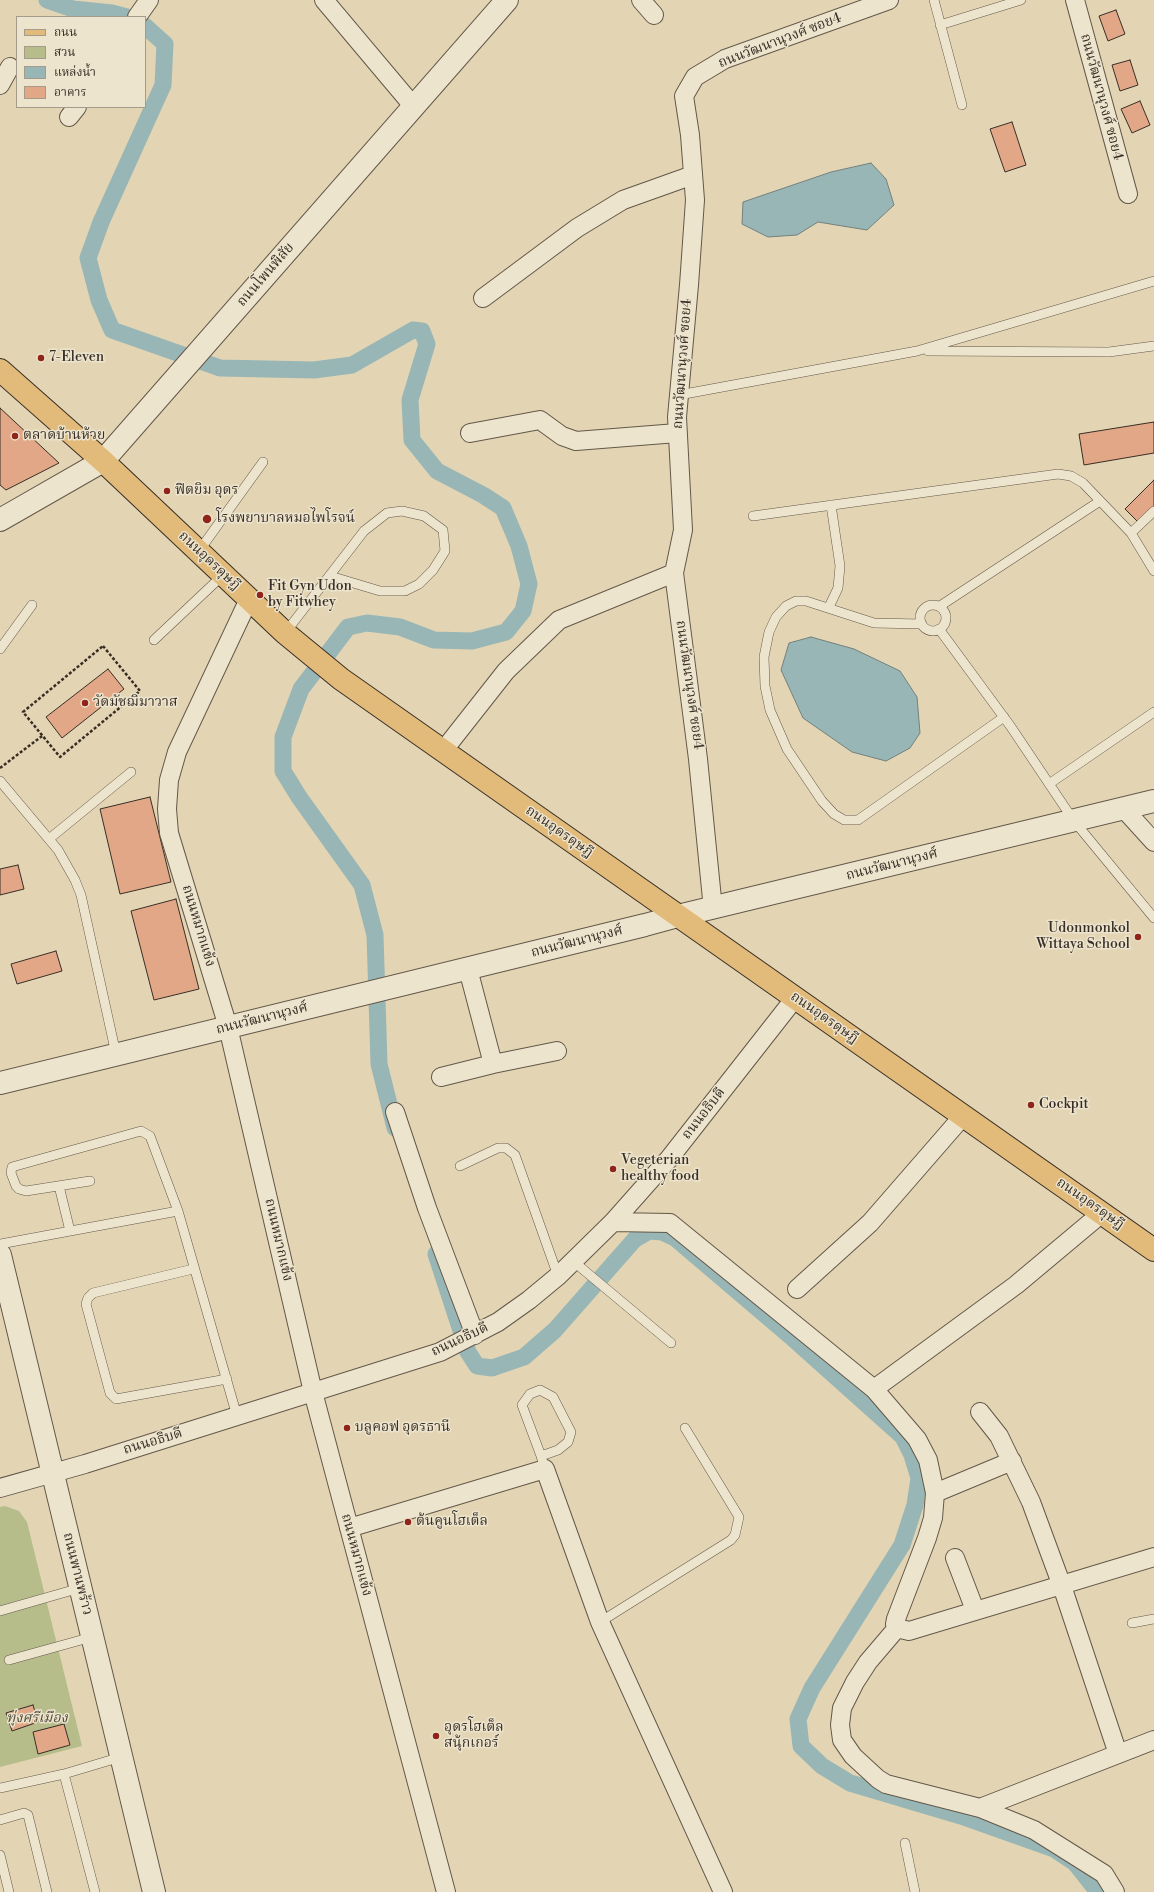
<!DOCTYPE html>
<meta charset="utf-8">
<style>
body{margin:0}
#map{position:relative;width:1154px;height:1892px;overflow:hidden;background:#e3d5b3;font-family:"Libre Bodoni","Noto Serif Thai",serif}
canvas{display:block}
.legend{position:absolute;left:16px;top:16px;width:130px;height:92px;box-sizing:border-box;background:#ede4ce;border:1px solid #a59b8b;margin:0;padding:5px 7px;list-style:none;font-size:12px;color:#382e26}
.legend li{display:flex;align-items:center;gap:8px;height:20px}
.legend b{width:20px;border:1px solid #a59b8b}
</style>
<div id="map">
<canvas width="1154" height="1892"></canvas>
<ul class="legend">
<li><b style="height:5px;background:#e2ba7a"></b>ถนน</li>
<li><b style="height:11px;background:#b6bd8b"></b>สวน</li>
<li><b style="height:11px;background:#99b6b7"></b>แหล่งน้ำ</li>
<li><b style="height:11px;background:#e2a786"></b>อาคาร</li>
</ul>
</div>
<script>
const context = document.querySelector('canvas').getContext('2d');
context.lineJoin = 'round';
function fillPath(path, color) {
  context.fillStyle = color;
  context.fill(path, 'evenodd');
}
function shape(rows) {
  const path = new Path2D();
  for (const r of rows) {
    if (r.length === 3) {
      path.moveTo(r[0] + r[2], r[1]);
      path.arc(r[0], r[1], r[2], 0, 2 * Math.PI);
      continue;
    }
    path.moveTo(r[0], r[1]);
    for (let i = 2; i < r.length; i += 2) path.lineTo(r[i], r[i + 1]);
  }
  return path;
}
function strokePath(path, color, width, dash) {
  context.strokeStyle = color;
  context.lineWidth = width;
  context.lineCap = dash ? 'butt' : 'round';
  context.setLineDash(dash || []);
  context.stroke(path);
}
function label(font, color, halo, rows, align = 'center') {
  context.font = font + ' "Libre Bodoni","Noto Serif Thai",serif';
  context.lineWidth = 3;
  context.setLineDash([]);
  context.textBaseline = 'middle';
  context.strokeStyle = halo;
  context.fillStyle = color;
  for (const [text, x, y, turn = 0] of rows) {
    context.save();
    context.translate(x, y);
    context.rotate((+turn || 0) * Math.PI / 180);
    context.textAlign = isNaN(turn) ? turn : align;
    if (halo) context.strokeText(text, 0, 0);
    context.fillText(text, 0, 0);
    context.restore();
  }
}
fillPath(shape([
 [5,1506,19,1511,27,1522,82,1746,0,1767,0,1507]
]), '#b6bd8b');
const water = shape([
 [871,163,886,179,894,205,867,230,818,222,797,235,768,237,742,224,743,202,831,172,871,163],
 [811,637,854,649,900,671,917,697,920,733,910,748,886,761,852,752,803,718,781,670,789,643,811,637]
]);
fillPath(water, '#99b6b7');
strokePath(water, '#72807d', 1);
strokePath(shape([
 [47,0,73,9,112,13,127,17],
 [145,26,165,44,163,85,101,222,88,258,99,300,112,330,220,368,314,370,352,365,413,330,422,331,427,344,410,400,412,440,437,471,483,495,503,508,519,546,529,584,523,611,506,632,472,641,434,640,400,627,367,623,348,627,301,689,283,737,283,771,299,797,362,885,375,935,379,1064,395,1128],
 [436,1254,468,1352,477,1366,492,1368,524,1357,555,1330,635,1239,649,1231,662,1232,675,1238,789,1335,903,1437,912,1455,919,1478,915,1505,902,1545,812,1688,798,1719,801,1746,822,1766,850,1783,961,1816,1054,1849,1075,1863,1098,1892]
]), '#99b6b7', 17);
const building = shape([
 [1116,10,1125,34,1108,41,1099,16,1116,10],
 [1130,60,1138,85,1120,91,1112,65,1130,60],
 [1140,101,1150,125,1132,133,1121,109,1140,101],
 [1012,122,1026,165,1005,172,990,129,1012,122],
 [0,408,59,463,6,490,0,485,0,408],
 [1154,422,1154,453,1084,465,1079,434,1154,422],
 [1154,480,1154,509,1139,523,1125,509,1154,480],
 [108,669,124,689,62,738,46,717,108,669],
 [150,797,171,882,120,894,100,809,150,797],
 [18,865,24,889,0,895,0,869,18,865],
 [176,899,199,989,154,1000,131,911,176,899],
 [56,951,62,971,17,984,11,964,56,951],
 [33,1705,38,1722,12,1731,6,1713,33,1705],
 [64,1724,70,1745,38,1754,33,1732,64,1724]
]);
fillPath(building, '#e2a786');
strokePath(building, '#382e26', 1);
const service = shape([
 [934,0,962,105],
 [940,25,1021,0],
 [928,351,1109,352,1154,346],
 [679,395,917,351,1154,281],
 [753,516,1058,474,1071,476,1083,483,1131,533,1154,571],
 [1131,533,1154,511],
 [199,551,263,462],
 [933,618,13],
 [940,606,1100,501],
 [829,607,838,588,840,566,831,505],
 [922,624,874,623,806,601,796,601,786,606,776,617,769,632,764,657,765,686,770,710,787,749,822,801,834,814,844,820,858,820,1004,717],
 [939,629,1011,727,1074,821,1154,918],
 [285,633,364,531,387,513,402,511,424,516,443,530,445,551,433,570,419,584,405,591,380,591,330,576],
 [154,640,223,575],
 [0,649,32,605],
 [0,781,58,850,75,880,81,895,116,1054],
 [1049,784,1154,712],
 [49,839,131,772],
 [460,1166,498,1148,506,1148,515,1155,558,1276],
 [90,1181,26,1191,19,1189,16,1186,11,1173,12,1167,141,1131,150,1136,178,1211,237,1416],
 [59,1186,70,1231],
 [0,1244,178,1211],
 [573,1261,671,1343],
 [193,1269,93,1293,88,1298,86,1304,110,1393,116,1399,227,1379],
 [541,1456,558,1450,568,1442,571,1432,553,1397,540,1390,530,1394,522,1405,541,1456,545,1469],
 [0,1611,80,1588],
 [600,1622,731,1540,735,1535,739,1517,685,1428],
 [1132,1623,1154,1619],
 [9,1660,92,1637],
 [64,1774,95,1892],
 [0,1788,64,1774,121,1757],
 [0,1820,24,1813,28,1815,47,1892],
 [905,1843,915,1892],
 [0,1855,9,1892]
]);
const minor = shape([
 [324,0,414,107],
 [641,0,654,15],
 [1075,0,1128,194],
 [137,17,149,0],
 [0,85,10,67],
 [69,117,77,107],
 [483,298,577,228,623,200,693,175],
 [470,433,540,420,562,436,576,441,677,433],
 [249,599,177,752,169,780,167,809,169,833,228,1027,313,1392,446,1892],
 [443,751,506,671,559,620,674,573],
 [1124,809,1154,842],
 [713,909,698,759,674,573,683,530,677,417,689,285,695,200,690,135,684,96,695,77,725,59,889,0],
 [468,969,493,1064,557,1051],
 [441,1077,493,1064],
 [395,1112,427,1208,475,1335],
 [613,1222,670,1223,874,1389,1016,1285,1102,1213],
 [797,1289,870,1223,963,1116],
 [874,1389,917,1439,928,1460,935,1493,933,1518,927,1538,896,1619,895,1624,897,1628,909,1631,1154,1557],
 [980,1412,999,1436,1031,1502,1062,1586,1118,1754],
 [0,1488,85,1464,440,1352,498,1322,529,1300,558,1276,613,1222,668,1160,795,998],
 [935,1493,1012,1461],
 [349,1528,545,1469,600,1622,723,1892],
 [955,1558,975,1610],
 [897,1628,868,1662,855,1682,842,1708,840,1725,842,1740,853,1756,878,1779,886,1784,980,1808,1034,1830,1104,1874,1115,1892],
 [980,1808,1154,1740]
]);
const tertiary = shape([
 [0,520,103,461,507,0],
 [0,1083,645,925,678,916,1154,801],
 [0,1255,154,1892]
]);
const primary = shape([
 [0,370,103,461,285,633,341,679,1154,1250]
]);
strokePath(service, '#635849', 10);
strokePath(minor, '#635849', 20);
strokePath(tertiary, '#635849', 24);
strokePath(primary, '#382e26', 24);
strokePath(shape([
 [103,646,140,691,60,757,23,712,103,646],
 [0,768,42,736]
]), '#382e26', 2.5, [3, 2]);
strokePath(service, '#ede4ce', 9);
strokePath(minor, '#ede4ce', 18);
strokePath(tertiary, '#ede4ce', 22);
strokePath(primary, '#e2ba7a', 22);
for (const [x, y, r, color] of [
 [41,358,4,"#8f2418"],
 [15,436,4,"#8f2418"],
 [167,491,4,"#8f2418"],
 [207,519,5,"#8f2418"],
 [260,595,4,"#8f2418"],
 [85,703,4,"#8f2418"],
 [1138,937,4,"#8f2418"],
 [1031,1105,4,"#8f2418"],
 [613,1169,4,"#8f2418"],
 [347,1428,4,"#8f2418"],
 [408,1522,4,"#8f2418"],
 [436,1736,4,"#8f2418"]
]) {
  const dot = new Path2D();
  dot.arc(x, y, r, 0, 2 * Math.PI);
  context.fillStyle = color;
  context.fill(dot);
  strokePath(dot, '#ede4ce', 1.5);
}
label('14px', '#382e26', '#ede4ce', [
 ["ถนนวัฒนานุวงศ์ ซอย4",780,41,-21],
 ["ถนนวัฒนานุวงศ์ ซอย4",1101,97,75],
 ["ถนนโพนพิสัย",266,275,-49],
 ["ถนนวัฒนานุวงศ์ ซอย4",683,364,-86],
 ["ถนนอุดรดุษฎี",209,561,43],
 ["ถนนวัฒนานุวงศ์ ซอย4",689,685,82],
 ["ถนนอุดรดุษฎี",559,832,35],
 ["ถนนวัฒนานุวงศ์",892,865,-14],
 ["ถนนหมากแข้ง",198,926,73],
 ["ถนนวัฒนานุวงศ์",577,942,-14],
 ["ถนนอุดรดุษฎี",824,1018,35],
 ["ถนนวัฒนานุวงศ์",262,1019,-14],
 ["ถนนอธิบดี",704,1114,-52],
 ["ถนนอุดรดุษฎี",1090,1204,35],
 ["ถนนหมากแข้ง",278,1240,77],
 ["ถนนอธิบดี",460,1340,-25],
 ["ถนนอธิบดี",153,1442,-17],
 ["ถนนหมากแข้ง",356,1555,75],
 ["ถนนพานพร้าว",77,1574,76]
]);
label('14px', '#382e26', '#ede4ce', [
 ["7-Eleven",49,358],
 ["ตลาดบ้านห้วย",23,436],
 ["ฟิตยิม อุดร",175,491],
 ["โรงพยาบาลหมอไพโรจน์",216,519],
 ["Fit Gyn Udon",268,587],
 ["by Fitwhey",268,603],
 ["วัดมัชฌิมาวาส",93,703],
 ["Udonmonkol",1130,929,"right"],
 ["Wittaya School",1130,945,"right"],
 ["Cockpit",1039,1105],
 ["Vegeterian",621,1161],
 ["healthy food",621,1177],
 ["บลูคอฟ อุดรธานี",355,1428],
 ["ต้นคูนโฮเต็ล",416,1522],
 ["อุดรโฮเต็ล",444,1728],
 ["สนุ้กเกอร์",444,1744]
], 'left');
label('italic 14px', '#514b3a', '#ede4ce', [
 ["ทุ่งศรีเมือง",37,1719]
]);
</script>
